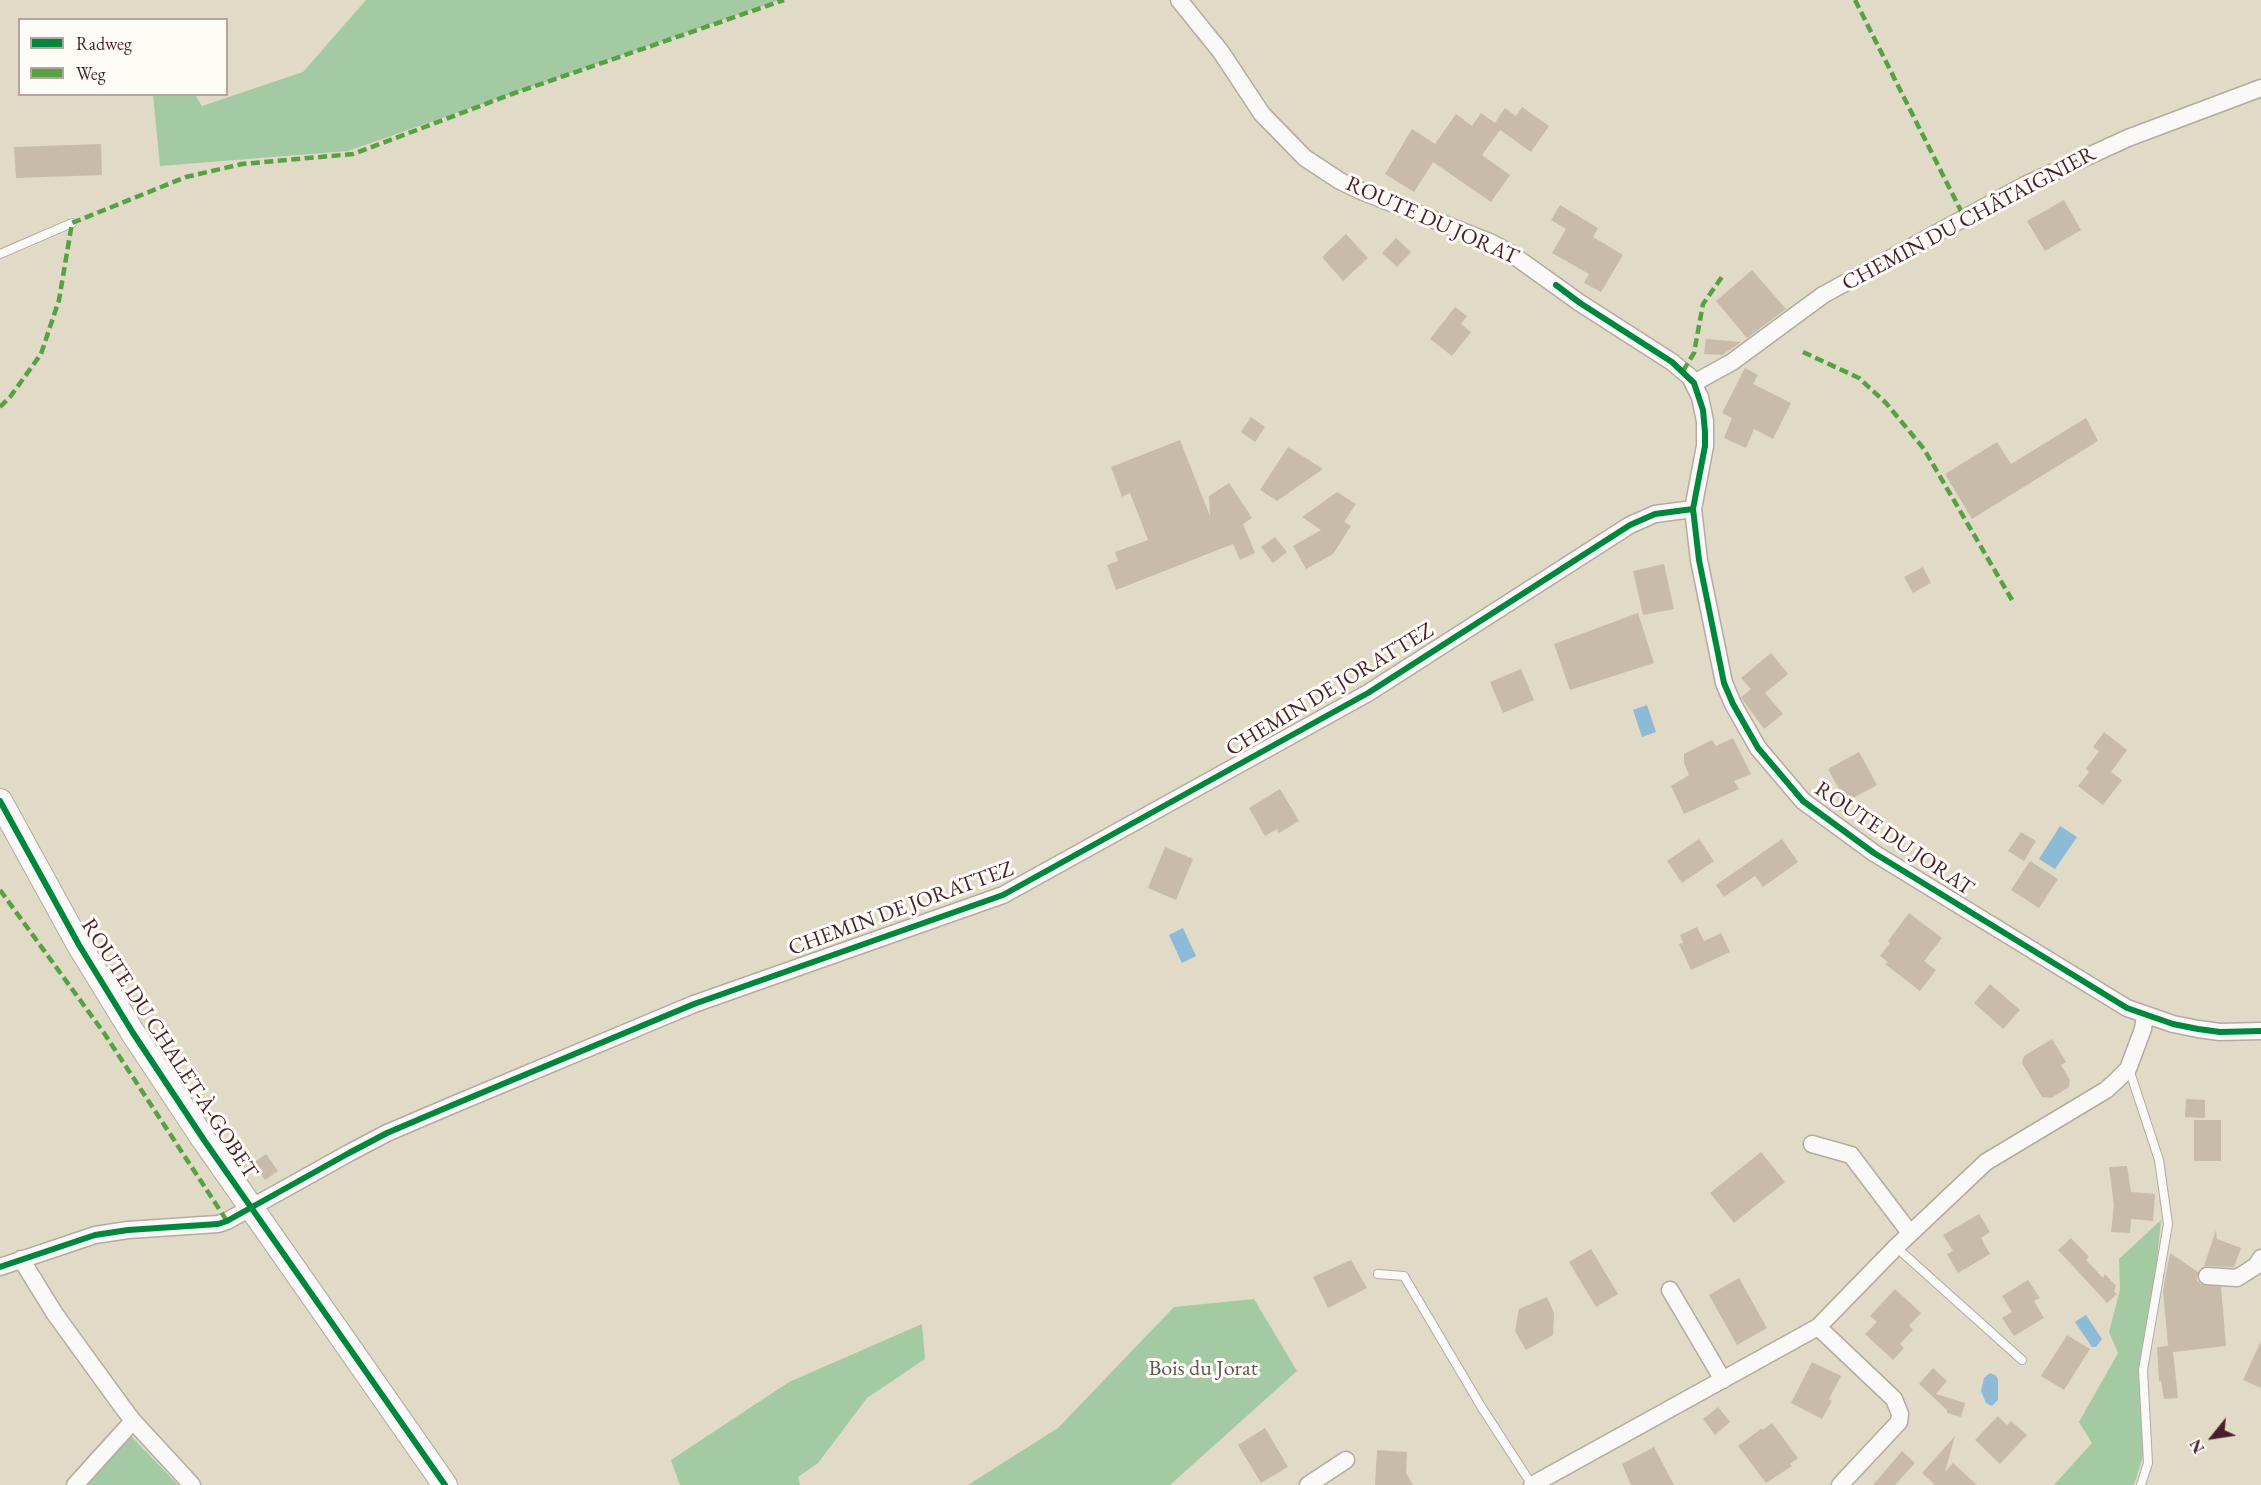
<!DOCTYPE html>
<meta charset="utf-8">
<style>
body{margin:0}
#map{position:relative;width:2261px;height:1485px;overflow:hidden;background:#e1dac7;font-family:"EB Garamond",serif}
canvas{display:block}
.legend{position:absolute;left:18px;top:18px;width:210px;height:78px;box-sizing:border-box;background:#fdfcf7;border:2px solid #b5a4a5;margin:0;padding:8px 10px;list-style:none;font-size:18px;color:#4a1f2b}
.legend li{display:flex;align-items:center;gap:12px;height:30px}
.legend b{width:30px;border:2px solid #b5a4a5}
.north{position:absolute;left:2183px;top:1407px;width:60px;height:60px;-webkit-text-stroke:4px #fdfcf7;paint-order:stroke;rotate:240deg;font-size:16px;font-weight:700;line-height:24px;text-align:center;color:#4a1f2b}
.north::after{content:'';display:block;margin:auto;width:21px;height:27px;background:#4a1f2b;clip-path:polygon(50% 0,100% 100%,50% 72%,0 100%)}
</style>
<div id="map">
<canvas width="2261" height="1485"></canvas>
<ul class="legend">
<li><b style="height:8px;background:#00873e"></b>Radweg</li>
<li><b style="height:8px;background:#56a243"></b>Weg</li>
</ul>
<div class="north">N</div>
</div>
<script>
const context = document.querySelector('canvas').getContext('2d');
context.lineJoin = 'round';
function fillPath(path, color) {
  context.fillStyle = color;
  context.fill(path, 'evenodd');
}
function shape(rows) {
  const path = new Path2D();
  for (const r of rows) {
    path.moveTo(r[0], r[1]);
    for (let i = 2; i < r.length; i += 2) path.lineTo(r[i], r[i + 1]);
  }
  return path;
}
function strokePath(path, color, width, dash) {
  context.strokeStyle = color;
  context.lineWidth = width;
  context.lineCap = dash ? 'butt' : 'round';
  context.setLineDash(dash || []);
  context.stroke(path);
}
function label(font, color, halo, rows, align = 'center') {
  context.font = font + ' "EB Garamond",serif';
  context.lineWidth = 6;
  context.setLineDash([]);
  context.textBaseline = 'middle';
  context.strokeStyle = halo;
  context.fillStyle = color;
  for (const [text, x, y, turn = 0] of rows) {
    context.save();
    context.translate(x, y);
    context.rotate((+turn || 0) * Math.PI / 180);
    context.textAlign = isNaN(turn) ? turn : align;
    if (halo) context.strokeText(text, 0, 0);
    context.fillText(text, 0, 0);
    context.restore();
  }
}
fillPath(shape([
 [366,0,780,0,348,151,160,166,153,95,195,95,202,106,303,72],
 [2161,1220,2152,1307,2140,1369,2144,1453,2134,1485,2054,1485,2092,1443,2079,1422,2118,1353,2109,1332,2120,1290,2119,1259],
 [1254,1299,1297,1371,1170,1485,968,1485,1058,1428,1174,1307],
 [922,1324,925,1359,867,1398,818,1463,798,1477,800,1485,680,1485,671,1460,789,1382],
 [131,1436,178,1485,86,1485]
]), '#a3caa3');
fillPath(shape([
 [1647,705,1656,732,1642,737,1633,710],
 [2060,826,2077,837,2055,869,2039,859],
 [1183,928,1196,956,1182,963,1169,935],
 [2086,1315,2102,1339,2096,1347,2092,1347,2075,1322],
 [1990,1373,1995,1375,1998,1379,1998,1400,1992,1406,1986,1403,1981,1391,1984,1378]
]), '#8cbad7');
fillPath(shape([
 [1522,107,1549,126,1531,152,1500,130,1482,155,1510,175,1491,202,1433,162,1414,192,1385,174,1412,129,1435,144,1456,114,1472,126,1481,113,1495,123,1505,108,1516,116],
 [101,144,102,175,16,178,14,147],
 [2064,200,2081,230,2045,251,2027,221],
 [1560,205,1598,228,1593,237,1623,255,1601,292,1584,283,1589,274,1552,253,1566,229,1551,220],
 [1346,234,1368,258,1343,281,1322,257],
 [1396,238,1411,252,1397,267,1382,253],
 [1752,270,1786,309,1747,338,1716,301],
 [1455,307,1467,316,1461,324,1471,332,1452,356,1430,339],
 [1706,339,1741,342,1722,355,1704,354],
 [1745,368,1758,375,1753,384,1791,403,1773,439,1754,429,1746,448,1724,438,1732,418,1722,413],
 [1251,417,1265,427,1255,442,1241,432],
 [2086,418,2098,441,1972,519,1945,474,1997,442,2011,464],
 [1180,440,1210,516,1209,496,1229,483,1245,507,1252,518,1243,524,1255,553,1240,560,1233,544,1116,590,1107,565,1118,561,1115,552,1148,540,1130,493,1122,497,1111,467],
 [1288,447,1323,469,1277,501,1260,490],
 [1337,492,1356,504,1344,522,1351,526,1333,554,1306,569,1293,546,1321,530,1302,517],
 [1275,537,1287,552,1273,563,1261,547],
 [1664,564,1674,609,1643,615,1633,571],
 [1923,567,1931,583,1913,593,1904,577],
 [1638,613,1654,663,1570,690,1554,644],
 [1771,653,1788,674,1765,693,1783,714,1764,729,1742,699,1741,697,1751,689,1741,678],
 [1521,669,1534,700,1503,713,1490,682],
 [2104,732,2127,750,2111,772,2122,780,2103,805,2078,786,2089,772,2086,769,2099,751,2093,747],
 [1733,738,1751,774,1734,781,1739,789,1684,814,1671,786,1689,775,1684,763,1684,754,1712,740,1716,746],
 [1859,752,1877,785,1846,802,1828,769],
 [1280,789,1299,821,1279,833,1277,829,1265,836,1249,808],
 [2021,832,2036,841,2024,861,2008,851],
 [1699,839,1714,861,1682,883,1667,861],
 [1782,839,1798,862,1763,887,1755,876,1724,897,1716,885],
 [1165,847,1193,859,1176,900,1148,888],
 [2030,861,2058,879,2039,908,2011,890],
 [1909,913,1942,938,1924,961,1936,970,1920,991,1885,964,1888,962,1880,956,1890,943,1888,941],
 [1697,927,1704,941,1721,933,1730,952,1691,970,1679,944,1683,943,1680,935],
 [1990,984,2020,1010,2003,1029,1974,1003],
 [2052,1039,2066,1062,2061,1065,2070,1080,2069,1087,2051,1098,2042,1097,2022,1063,2024,1056],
 [2186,1099,2205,1100,2205,1118,2185,1117],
 [2194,1120,2221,1120,2221,1161,2194,1161],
 [1761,1152,1785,1182,1734,1223,1710,1193],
 [266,1154,278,1171,265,1180,253,1163],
 [2127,1166,2131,1192,2155,1194,2153,1221,2131,1219,2130,1233,2111,1232,2114,1205,2109,1167],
 [1979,1214,1990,1232,1981,1238,1990,1254,1958,1273,1947,1254,1953,1251,1943,1235],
 [2216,1230,2217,1239,2241,1248,2234,1267,2204,1266],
 [2071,1238,2089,1257,2086,1260,2103,1278,2105,1274,2116,1286,2114,1291,2117,1294,2107,1303,2058,1250],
 [1591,1249,1618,1294,1596,1307,1569,1262],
 [2170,1253,2198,1272,2197,1280,2201,1284,2221,1287,2226,1346,2173,1352,2178,1398,2164,1399,2161,1381,2159,1381,2157,1347,2168,1346,2163,1291],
 [1351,1260,1367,1288,1328,1308,1313,1277],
 [1739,1278,1767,1328,1737,1345,1709,1295],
 [2028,1280,2040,1298,2034,1301,2044,1318,2014,1336,2002,1318,2012,1312,2002,1296],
 [1895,1289,1921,1313,1909,1326,1913,1330,1900,1344,1904,1348,1893,1360,1865,1334,1877,1322,1870,1316],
 [1547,1297,1554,1313,1553,1335,1526,1350,1515,1331,1519,1309],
 [2067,1335,2090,1349,2064,1390,2041,1376],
 [2261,1341,2261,1388,2243,1380],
 [1812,1362,1841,1376,1829,1399,1832,1401,1822,1419,1791,1403],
 [1933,1368,1947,1381,1936,1394,1965,1403,1961,1417,1947,1413,1947,1410,1919,1384],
 [1718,1407,1730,1422,1715,1435,1703,1419],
 [1998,1416,2007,1425,2011,1421,2027,1435,2000,1464,1975,1440],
 [1772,1423,1798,1458,1790,1464,1792,1466,1766,1483,1738,1446,1762,1428,1763,1430],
 [1265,1428,1288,1467,1261,1483,1238,1445],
 [1955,1436,1945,1472,1953,1463,1977,1485,1933,1485,1934,1484,1922,1473],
 [1654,1447,1674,1485,1631,1485,1622,1464],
 [1377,1450,1407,1452,1406,1473,1413,1485,1375,1485],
 [1902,1451,1915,1463,1895,1485,1873,1485]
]), '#c8bbaa');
const lane = shape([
 [0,254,72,223],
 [2129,1069,2159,1160,2168,1224,2143,1370,2148,1463,2141,1485],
 [1896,1247,2022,1360],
 [1378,1274,1404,1276,1482,1408,1532,1485]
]);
const street = shape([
 [1179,0,1221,52,1262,114,1305,158,1340,181,1361,191,1492,243,1513,255,1580,303,1672,362,1690,377,1700,397,1705,421,1705,446,1693,509,1699,560,1724,683,1733,704,1758,748,1803,801,1874,853,2127,1008,2173,1024,2198,1029,2220,1032,2261,1031],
 [1694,383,1732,362,1823,295,2023,186,2128,138,2261,88],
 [1812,1144,1851,1155,1910,1233],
 [21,1259,55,1314,121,1405,133,1421,192,1485],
 [0,1267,95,1235,128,1230,218,1224,227,1221,349,1153,387,1133,455,1104,694,1004,1003,895,1368,693,1630,525,1655,514,1693,509],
 [2207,1276,2237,1278,2256,1266,2261,1258],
 [1670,1290,1723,1380],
 [1818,1327,1894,1399,1900,1414,1899,1422,1840,1485],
 [75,1485,133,1421],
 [1308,1485,1346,1460],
 [1532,1485,1818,1327,1896,1247,1986,1162,2106,1090,2117,1080,2128,1069,2143,1029,2145,1015]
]);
const secondary = shape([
 [0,801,79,945,133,1033,204,1140,445,1485]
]);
strokePath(lane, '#b3aba0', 10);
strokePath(street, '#b3aba0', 19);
strokePath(secondary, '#b3aba0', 26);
strokePath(lane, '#faf9f7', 8);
strokePath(street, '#faf9f7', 16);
strokePath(secondary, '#faf9f7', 24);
strokePath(shape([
 [1855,0,1964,217],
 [1803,352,1859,378,1886,403,1924,449,2012,600],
 [1683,371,1694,353,1703,304,1724,274],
 [0,407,10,397,41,354,59,300,72,223,186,177,242,164,353,154,512,94,784,0],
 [0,890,104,1033,227,1221]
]), '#56a243', 4.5, [9, 4.5]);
strokePath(shape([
 [1556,285,1580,303,1672,362,1694,383,1703,410,1705,432,1705,446,1693,509,1699,560,1724,683,1733,704,1758,748,1803,801,1874,853,2127,1008,2173,1024,2198,1029,2220,1032,2261,1031],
 [0,801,79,945,133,1033,204,1140,445,1485],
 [0,1267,95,1235,128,1230,218,1224,227,1221,349,1153,387,1133,455,1104,694,1004,1003,895,1368,693,1630,525,1655,514,1693,509]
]), '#00873e', 6);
label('22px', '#4a1f2b', '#fdfcf7', [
 ["CHEMIN DU CHÂTAIGNIER",1969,219,-28],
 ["ROUTE DU JORAT",1432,221,24],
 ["CHEMIN DE JORATTEZ",1330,690,-31],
 ["ROUTE DU JORAT",1894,839,34],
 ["CHEMIN DE JORATTEZ",901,909,-20],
 ["ROUTE DU CHALET-À-GOBET",169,1049,57]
]);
label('22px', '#5e584e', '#fdfcf7', [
 ["Bois du Jorat",1203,1369]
]);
</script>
